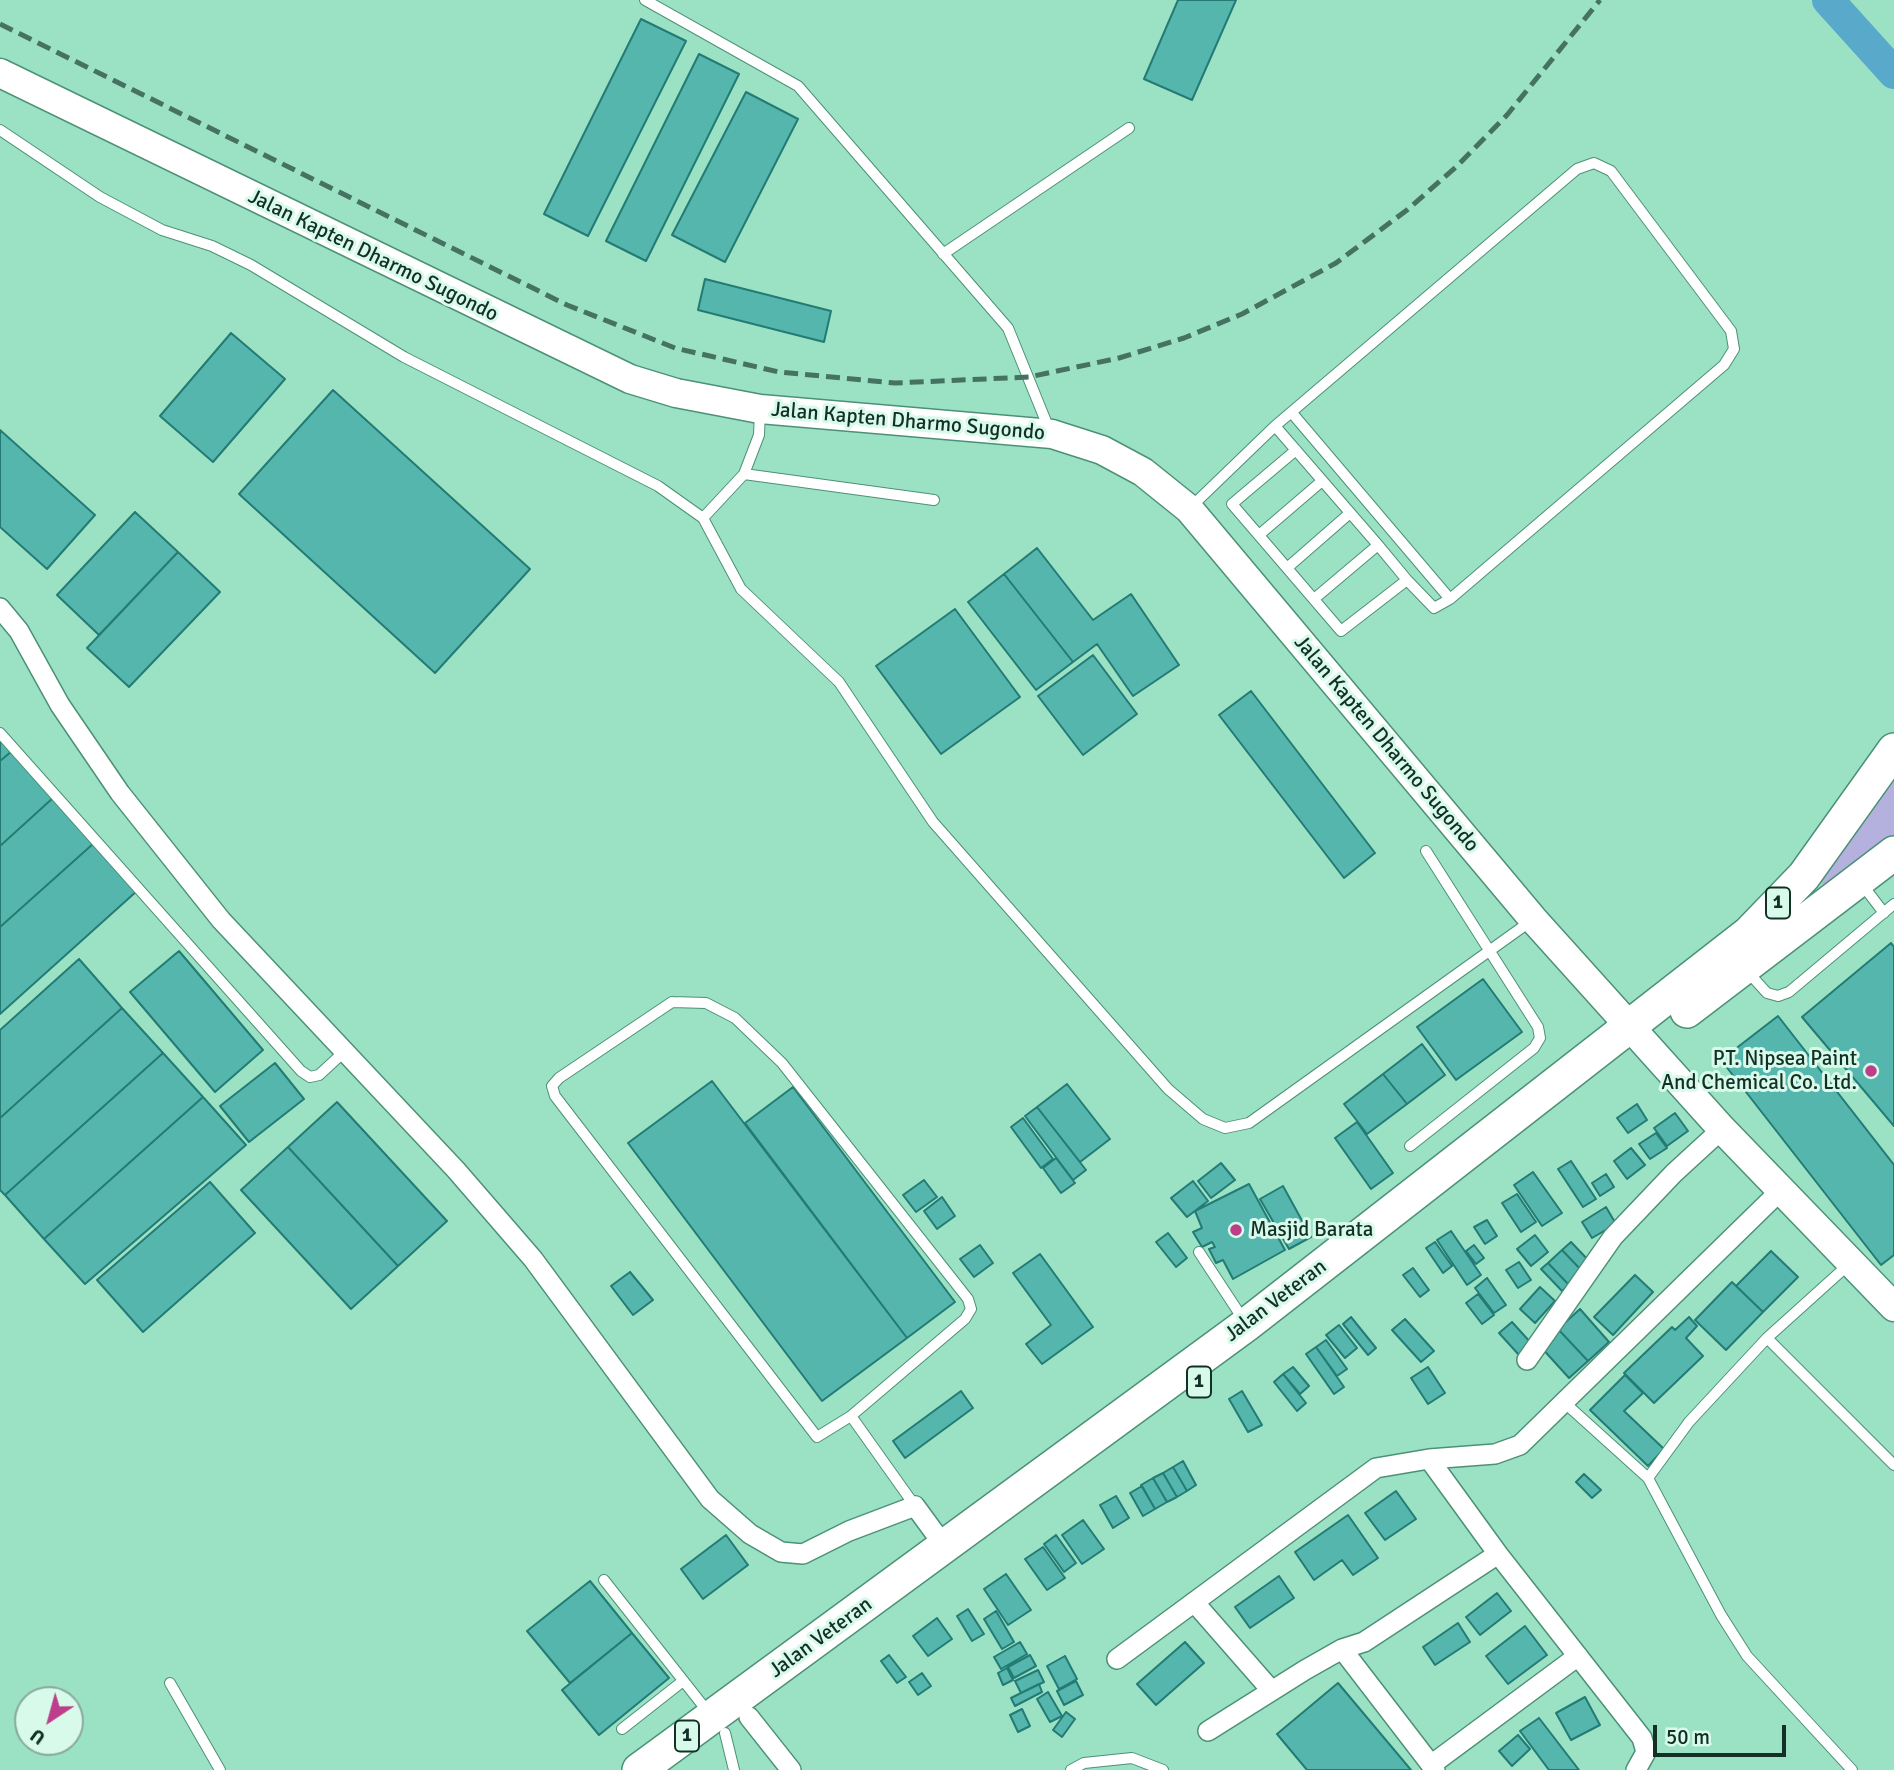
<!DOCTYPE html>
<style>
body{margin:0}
#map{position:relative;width:1894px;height:1770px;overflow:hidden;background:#9be2c5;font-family:Signika,sans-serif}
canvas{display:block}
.north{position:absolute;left:14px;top:1686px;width:70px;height:70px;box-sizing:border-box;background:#d8faeb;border:2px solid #89a99c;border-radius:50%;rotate:216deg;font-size:19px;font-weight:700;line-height:28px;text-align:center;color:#133026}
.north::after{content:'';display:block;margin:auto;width:24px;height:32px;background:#bd3e8b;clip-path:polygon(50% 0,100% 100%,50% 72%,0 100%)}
.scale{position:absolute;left:1653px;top:1725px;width:133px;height:32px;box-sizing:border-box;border:4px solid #133026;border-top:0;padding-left:9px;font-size:21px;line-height:24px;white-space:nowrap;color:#133026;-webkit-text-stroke:5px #d8faeb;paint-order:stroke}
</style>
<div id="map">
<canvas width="1894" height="1770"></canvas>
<div class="north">U</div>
<div class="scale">50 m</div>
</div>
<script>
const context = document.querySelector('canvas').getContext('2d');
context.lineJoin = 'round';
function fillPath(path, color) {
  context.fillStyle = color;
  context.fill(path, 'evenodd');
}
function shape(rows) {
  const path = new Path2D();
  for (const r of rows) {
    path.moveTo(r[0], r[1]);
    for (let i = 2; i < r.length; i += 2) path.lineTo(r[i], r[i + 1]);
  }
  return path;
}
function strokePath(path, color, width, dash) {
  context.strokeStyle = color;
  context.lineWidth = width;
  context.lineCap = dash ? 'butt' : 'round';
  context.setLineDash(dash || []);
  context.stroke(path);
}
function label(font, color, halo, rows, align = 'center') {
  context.font = font + ' Signika,sans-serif';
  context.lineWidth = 6;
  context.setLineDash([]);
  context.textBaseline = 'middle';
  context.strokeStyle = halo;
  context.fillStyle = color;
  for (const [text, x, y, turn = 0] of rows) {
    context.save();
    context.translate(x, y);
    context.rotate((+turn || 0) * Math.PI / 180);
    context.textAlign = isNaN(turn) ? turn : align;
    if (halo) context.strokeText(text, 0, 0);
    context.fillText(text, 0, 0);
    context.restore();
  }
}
fillPath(shape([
 [1894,768,1894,838,1829,887,1821,883,1818,874]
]), '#b4b1de');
strokePath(shape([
 [1828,0,1894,73]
]), '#58a9ca', 32);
const building = shape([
 [1178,0,1236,0,1192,100,1144,79,1178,0],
 [641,19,686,41,588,236,544,214,641,19],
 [699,54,739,74,646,261,606,241,699,54],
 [746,92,798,119,725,262,672,235,746,92],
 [705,279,831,311,824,342,698,310,705,279],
 [231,333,285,379,213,462,160,416,231,333],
 [333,390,530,569,435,673,239,494,333,390],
 [0,430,95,515,47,569,0,527,0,430],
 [135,512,178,552,99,635,57,595,135,512],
 [1037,548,1093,620,1131,594,1179,665,1133,696,1097,644,1073,662,1004,574,1037,548],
 [178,552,220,592,129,687,87,648,178,552],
 [1004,574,1073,662,1036,690,968,602,1004,574],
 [955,609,1020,697,941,754,876,666,955,609],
 [1093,655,1137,714,1083,755,1038,696,1093,655],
 [1251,691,1375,853,1344,878,1219,715,1251,691],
 [0,738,12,751,0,761,0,738],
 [12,751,54,797,0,846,0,761,12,751],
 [54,797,94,843,0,927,0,846,54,797],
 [94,843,138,890,0,1014,0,927,94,843],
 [1891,943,1894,947,1894,1126,1802,1017,1891,943],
 [179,951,263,1050,215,1092,130,992,179,951],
 [79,959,122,1008,0,1118,0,1030,79,959],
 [1483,979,1522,1032,1456,1080,1417,1027,1483,979],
 [122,1008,163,1053,5,1195,0,1190,0,1118,122,1008],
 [1778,1016,1894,1165,1894,1255,1881,1265,1721,1060,1778,1016],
 [1422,1044,1445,1075,1407,1104,1383,1074,1422,1044],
 [163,1053,203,1097,44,1239,5,1195,163,1053],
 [275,1063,304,1099,249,1142,220,1106,275,1063],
 [1383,1074,1407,1104,1367,1134,1344,1104,1383,1074],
 [712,1081,907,1338,822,1401,628,1143,712,1081],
 [1067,1084,1110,1139,1080,1162,1037,1107,1067,1084],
 [793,1087,955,1302,907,1338,745,1123,793,1087],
 [203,1097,246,1145,85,1284,44,1239,203,1097],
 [337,1102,447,1221,398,1266,288,1147,337,1102],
 [1637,1104,1647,1120,1628,1133,1617,1118,1637,1104],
 [1037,1107,1086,1170,1073,1180,1025,1116,1037,1107],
 [1675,1113,1688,1131,1667,1146,1654,1128,1675,1113],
 [1023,1118,1053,1159,1041,1168,1011,1127,1023,1118],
 [1357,1122,1393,1173,1371,1189,1335,1138,1357,1122],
 [1656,1133,1667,1148,1650,1159,1639,1144,1656,1133],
 [288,1147,398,1266,351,1309,241,1190,288,1147],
 [1631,1148,1645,1165,1627,1179,1614,1161,1631,1148],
 [1056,1158,1075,1183,1061,1193,1043,1168,1056,1158],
 [1571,1161,1596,1199,1583,1207,1558,1169,1571,1161],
 [1221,1163,1235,1180,1211,1198,1198,1181,1221,1163],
 [1533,1172,1562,1213,1542,1226,1514,1185,1533,1172],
 [1606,1174,1614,1187,1600,1196,1592,1183,1606,1174],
 [924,1180,937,1197,916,1212,903,1195,924,1180],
 [1193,1181,1208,1201,1187,1217,1171,1198,1193,1181],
 [210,1182,255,1233,143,1332,97,1280,210,1182],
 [1249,1184,1285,1250,1233,1279,1223,1260,1216,1263,1209,1249,1215,1247,1212,1242,1202,1247,1193,1232,1202,1228,1195,1211,1249,1184],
 [1283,1186,1311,1237,1289,1249,1260,1199,1283,1186],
 [1517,1194,1536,1222,1521,1232,1502,1203,1517,1194],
 [942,1197,955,1216,937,1229,924,1211,942,1197],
 [1606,1207,1616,1224,1592,1238,1582,1222,1606,1207],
 [1487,1220,1497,1236,1485,1244,1474,1227,1487,1220],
 [1451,1231,1481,1275,1467,1285,1437,1240,1451,1231],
 [1168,1233,1187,1258,1176,1267,1156,1242,1168,1233],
 [1535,1235,1548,1252,1531,1266,1517,1249,1535,1235],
 [1435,1242,1452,1266,1443,1273,1426,1248,1435,1242],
 [1571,1242,1592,1264,1583,1272,1562,1250,1571,1242],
 [980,1245,993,1263,974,1277,960,1259,980,1245],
 [1474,1245,1484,1258,1476,1264,1466,1251,1474,1245],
 [1562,1250,1583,1272,1569,1285,1548,1263,1562,1250],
 [1771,1251,1798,1277,1763,1312,1736,1286,1771,1251],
 [1040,1254,1093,1327,1042,1364,1026,1344,1051,1325,1013,1273,1040,1254],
 [1519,1262,1531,1280,1518,1288,1506,1270,1519,1262],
 [1548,1263,1569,1285,1562,1291,1541,1269,1548,1263],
 [1413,1268,1429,1290,1420,1297,1403,1275,1413,1268],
 [630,1272,653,1300,633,1315,611,1286,630,1272],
 [1635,1275,1653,1292,1613,1335,1594,1317,1635,1275],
 [1487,1278,1506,1305,1494,1313,1475,1288,1487,1278],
 [1732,1282,1763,1312,1726,1350,1695,1320,1732,1282],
 [1540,1287,1555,1301,1535,1323,1520,1309,1540,1287],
 [1478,1294,1494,1315,1482,1324,1466,1303,1478,1294],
 [1580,1309,1609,1342,1588,1361,1558,1329,1580,1309],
 [1351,1317,1376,1348,1368,1355,1343,1324,1351,1317],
 [1689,1317,1697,1326,1686,1338,1703,1356,1654,1403,1624,1373,1672,1327,1675,1330,1689,1317],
 [1405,1319,1434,1351,1421,1362,1392,1330,1405,1319],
 [1512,1322,1531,1343,1519,1355,1499,1333,1512,1322],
 [1339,1325,1357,1348,1345,1358,1326,1335,1339,1325],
 [1558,1329,1588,1361,1569,1378,1540,1346,1558,1329],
 [1326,1340,1347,1369,1337,1376,1316,1347,1326,1340],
 [1316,1347,1344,1387,1334,1394,1306,1354,1316,1347],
 [1293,1367,1309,1386,1300,1394,1283,1374,1293,1367],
 [1428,1367,1445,1393,1428,1404,1411,1378,1428,1367],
 [1283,1374,1306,1403,1297,1411,1274,1382,1283,1374],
 [1625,1375,1643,1393,1624,1411,1664,1449,1648,1466,1590,1410,1625,1375],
 [961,1391,973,1408,905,1458,893,1441,961,1391],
 [1242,1391,1262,1425,1248,1432,1229,1399,1242,1391],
 [1183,1461,1196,1485,1187,1491,1173,1467,1183,1461],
 [1173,1467,1187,1491,1177,1497,1163,1473,1173,1467],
 [1163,1473,1177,1497,1167,1502,1153,1478,1163,1473],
 [1584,1474,1601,1490,1592,1498,1576,1482,1584,1474],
 [1153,1478,1167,1502,1155,1509,1141,1485,1153,1478],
 [1142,1486,1155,1509,1143,1516,1130,1493,1142,1486],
 [1396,1491,1416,1519,1385,1540,1365,1513,1396,1491],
 [1116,1496,1129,1518,1113,1528,1100,1505,1116,1496],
 [1348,1515,1378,1558,1353,1575,1342,1560,1314,1580,1295,1552,1348,1515],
 [1083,1520,1104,1549,1082,1564,1062,1535,1083,1520],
 [726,1535,748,1565,703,1599,681,1569,726,1535],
 [1056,1535,1076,1563,1064,1572,1044,1544,1056,1535],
 [1043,1547,1065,1578,1047,1590,1025,1559,1043,1547],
 [1006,1574,1031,1610,1008,1625,984,1589,1006,1574],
 [1279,1576,1294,1598,1250,1628,1235,1607,1279,1576],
 [590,1581,632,1633,570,1683,527,1631,590,1581],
 [1497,1593,1511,1611,1480,1635,1466,1617,1497,1593],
 [968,1609,984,1634,972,1641,957,1616,968,1609],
 [996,1611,1014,1642,1002,1649,984,1619,996,1611],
 [937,1618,952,1639,928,1656,913,1636,937,1618],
 [1458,1623,1470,1642,1435,1665,1423,1647,1458,1623],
 [1525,1626,1547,1655,1508,1684,1486,1656,1525,1626],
 [632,1633,669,1678,599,1735,562,1690,632,1633],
 [1020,1642,1027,1654,1001,1669,994,1657,1020,1642],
 [1185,1642,1204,1663,1156,1705,1137,1684,1185,1642],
 [889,1655,906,1677,897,1683,881,1661,889,1655],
 [1030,1655,1036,1666,1014,1678,1008,1667,1030,1655],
 [1065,1656,1077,1679,1059,1689,1047,1666,1065,1656],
 [1007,1668,1013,1680,1003,1685,998,1673,1007,1668],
 [1038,1670,1044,1682,1021,1693,1015,1681,1038,1670],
 [922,1673,931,1686,918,1695,909,1682,922,1673],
 [1076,1681,1083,1695,1064,1705,1057,1691,1076,1681],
 [1338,1683,1411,1770,1307,1770,1277,1734,1338,1683],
 [1039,1684,1042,1692,1015,1706,1011,1698,1039,1684],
 [1048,1692,1062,1716,1050,1722,1037,1699,1048,1692],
 [1585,1697,1600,1725,1571,1740,1556,1713,1585,1697],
 [1022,1709,1030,1726,1018,1732,1010,1715,1022,1709],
 [1066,1712,1075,1719,1062,1737,1053,1730,1066,1712],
 [1539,1718,1579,1770,1549,1770,1520,1731,1539,1718],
 [1518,1735,1530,1749,1512,1766,1499,1751,1518,1735]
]);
fillPath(building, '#55b6ad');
strokePath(building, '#237b74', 2);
const service = shape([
 [645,0,798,86,1008,328,1049,429],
 [0,130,100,197,162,230,212,246,251,265,404,357,658,486,703,518],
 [943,254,1129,128],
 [760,410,759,435,744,474,703,518,741,589,839,682,933,822,1168,1089,1203,1119,1225,1128,1249,1123,1531,921],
 [1275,426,1378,545,1407,580,1341,631,1232,504,1296,450],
 [744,474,934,500],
 [1191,507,1275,426,1577,169,1594,163,1611,171,1731,331,1734,349,1724,365,1450,599,1292,413],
 [1259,535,1322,481],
 [1287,568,1350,513],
 [1407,580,1434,608,1450,599],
 [1314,599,1378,545],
 [0,733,301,1071,310,1077,319,1075,345,1051],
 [1861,883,1884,913],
 [1747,971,1767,993,1778,996,1789,992,1894,904],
 [672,1002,706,1003,735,1018,782,1063,968,1299,971,1309,965,1319,851,1416,817,1437,555,1096,552,1086,559,1078,672,1002],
 [1410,1146,1534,1048,1540,1038,1538,1027,1426,851],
 [1199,1252,1243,1319],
 [1767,1338,1894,1465],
 [1566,1404,1648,1478,1721,1615,1747,1656,1852,1770],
 [851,1416,915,1506],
 [1648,1478,1689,1422,1767,1338,1848,1265],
 [604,1580,708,1712],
 [170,1683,220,1770],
 [622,1729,683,1681],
 [725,1733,734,1770],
 [1071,1770,1084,1763,1132,1758,1163,1770]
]);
const minor = shape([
 [0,608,19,631,60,705,120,793,221,920,456,1170,533,1259,710,1499,750,1534,781,1552,803,1554,849,1531,915,1506,945,1547],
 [1527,1360,1613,1237,1674,1173,1722,1129],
 [1429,1459,1498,1554,1642,1738,1646,1752,1636,1770],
 [1194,1602,1271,1690],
 [1342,1649,1435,1770],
 [1117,1659,1376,1468,1429,1459,1495,1454,1520,1445,1780,1191],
 [749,1717,791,1770],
 [1208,1731,1305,1670,1342,1649,1364,1642,1498,1554],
 [1431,1765,1578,1656]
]);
const secondary = shape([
 [0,73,630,379,676,393,760,409,1052,434,1102,450,1143,472,1189,509,1533,919,1722,1129,1894,1307]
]);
const trunk = shape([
 [1687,1011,1894,853],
 [639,1770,1246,1325,1749,933,1804,876,1894,750]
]);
strokePath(service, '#4c9177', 12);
strokePath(minor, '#4c9177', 22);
strokePath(secondary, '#4c9177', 31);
strokePath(trunk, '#4c9177', 36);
strokePath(service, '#fff', 10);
strokePath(minor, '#fff', 19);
strokePath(secondary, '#fff', 28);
strokePath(trunk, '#fff', 33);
strokePath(shape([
 [0,24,567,305,675,348,779,372,895,383,1029,377,1119,358,1184,338,1242,314,1336,263,1407,210,1456,167,1507,115,1600,0]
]), '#467261', 5, [14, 7]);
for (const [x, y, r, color] of [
 [1871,1071,7,"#bd3e8b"],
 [1236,1230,7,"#bd3e8b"]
]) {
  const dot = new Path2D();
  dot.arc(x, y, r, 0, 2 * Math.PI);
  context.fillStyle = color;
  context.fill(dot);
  strokePath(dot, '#d8faeb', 2.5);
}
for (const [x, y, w] of [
 [1778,903,24],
 [1199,1382,24],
 [687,1736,24]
]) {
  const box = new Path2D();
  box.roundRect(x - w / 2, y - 15.5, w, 31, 5);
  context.fillStyle = '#d8faeb';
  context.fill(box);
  strokePath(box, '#133026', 2);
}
label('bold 19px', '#133026', null, [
 ["1",1778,903],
 ["1",1199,1382],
 ["1",687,1736]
]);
label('21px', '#133026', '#d8faeb', [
 ["Jalan Kapten Dharmo Sugondo",373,256,26],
 ["Jalan Kapten Dharmo Sugondo",908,422,5],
 ["Jalan Kapten Dharmo Sugondo",1386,744,50],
 ["Jalan Veteran",1276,1301,-37],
 ["Jalan Veteran",821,1638,-36]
]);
label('21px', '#133026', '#d8faeb', [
 ["P.T. Nipsea Paint",1857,1059],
 ["And Chemical Co. Ltd.",1857,1083],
 ["Masjid Barata",1250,1230,"left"]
], 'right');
</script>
